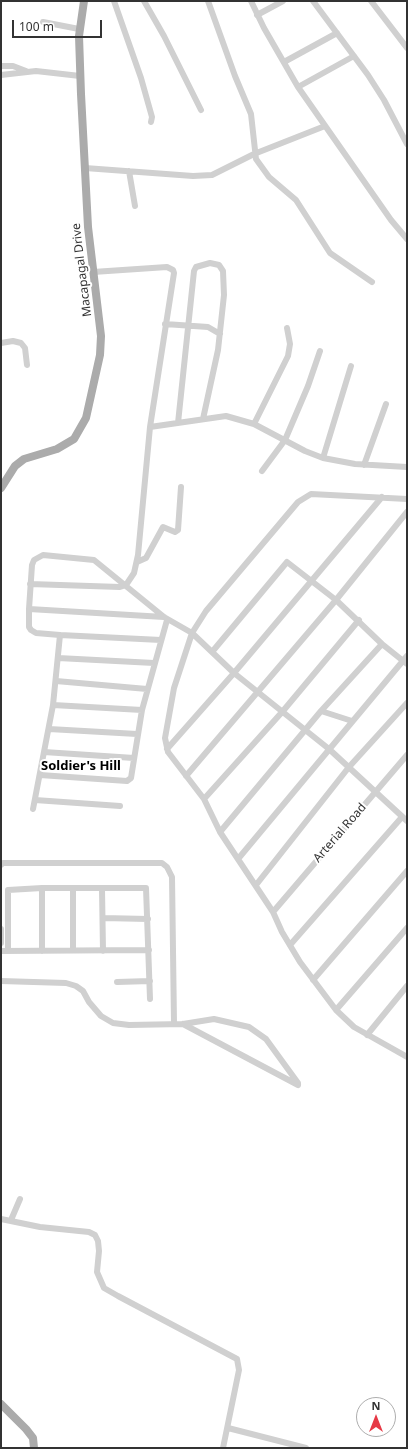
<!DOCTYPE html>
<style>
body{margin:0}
#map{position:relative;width:408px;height:1449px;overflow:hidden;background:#fff;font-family:"Noto Sans",sans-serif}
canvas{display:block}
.frame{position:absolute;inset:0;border:2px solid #333;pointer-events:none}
.north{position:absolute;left:356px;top:1397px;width:40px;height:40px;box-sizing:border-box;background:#fff;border:1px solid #adadad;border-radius:50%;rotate:0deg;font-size:11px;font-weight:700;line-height:16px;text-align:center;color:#333}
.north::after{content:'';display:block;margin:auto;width:14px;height:18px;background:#e63946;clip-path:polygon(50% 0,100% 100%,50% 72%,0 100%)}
.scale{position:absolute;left:12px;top:20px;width:90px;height:18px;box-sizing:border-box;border:2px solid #333;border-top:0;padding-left:5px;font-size:12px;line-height:14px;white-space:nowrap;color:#333;-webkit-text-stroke:3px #fff;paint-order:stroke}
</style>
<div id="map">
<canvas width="408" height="1449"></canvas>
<div class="frame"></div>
<div class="north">N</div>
<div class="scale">100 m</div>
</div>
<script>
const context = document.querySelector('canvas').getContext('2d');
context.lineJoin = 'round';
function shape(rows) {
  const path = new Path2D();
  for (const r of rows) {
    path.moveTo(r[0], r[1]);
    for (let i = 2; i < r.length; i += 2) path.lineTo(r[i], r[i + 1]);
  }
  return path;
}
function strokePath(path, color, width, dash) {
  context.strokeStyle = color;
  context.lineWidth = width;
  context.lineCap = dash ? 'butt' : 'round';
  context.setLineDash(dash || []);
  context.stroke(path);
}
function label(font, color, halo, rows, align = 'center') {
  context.font = font + ' "Noto Sans",sans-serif';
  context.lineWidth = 4;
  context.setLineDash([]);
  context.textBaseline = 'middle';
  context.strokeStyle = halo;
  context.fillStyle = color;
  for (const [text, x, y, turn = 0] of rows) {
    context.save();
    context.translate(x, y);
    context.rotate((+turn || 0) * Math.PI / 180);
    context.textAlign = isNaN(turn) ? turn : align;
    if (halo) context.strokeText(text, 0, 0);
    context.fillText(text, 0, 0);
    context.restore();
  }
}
strokePath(shape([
 [114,1,141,78,152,117,151,122],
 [144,1,164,36,201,110],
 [208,1,235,76,251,114,256,159,269,177,296,200,330,253,372,282],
 [251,1,264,28,298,87,391,220,407,239],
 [313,1,368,75,384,100,407,144],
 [371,1,407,48],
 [257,15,283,1],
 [43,22,79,29],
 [284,62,337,33],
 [1,66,13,66,26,71],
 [1,75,36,71,80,76],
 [298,87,354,56],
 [85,168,193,176,212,175,254,154,325,126],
 [129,171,135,206],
 [165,324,208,327,220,334],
 [1,343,13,341,21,343,25,348,27,365],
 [178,423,194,271,196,267,210,263,219,265,223,271,224,295,218,350,203,419],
 [254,424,288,356,290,344,287,328],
 [150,427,226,416,254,424,305,451,323,458,355,464,407,467],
 [323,458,351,366],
 [364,465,386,404],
 [262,471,285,440,308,386,320,351],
 [407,499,311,494,298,502,206,611,192,633,174,688,165,738,168,752,204,799,220,832,273,912,282,932,300,962,336,1010,354,1027,407,1057],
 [137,562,146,558,163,527,175,532,178,530,181,487],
 [30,584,120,587,126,585,134,573,138,555,150,427,174,273,173,270,167,267,93,272],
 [29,609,164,617],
 [161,640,60,635,36,633,31,630,29,627,29,609,32,565,34,560,43,555,94,560,164,617,192,633,234,673,329,749,407,821],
 [212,652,287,562,336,600,382,644,407,664],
 [58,658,154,663],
 [56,681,147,689],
 [53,705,142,710],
 [321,711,352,721],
 [49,729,137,734],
 [167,749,234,673,382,497],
 [44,752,134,758],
 [40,775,127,781,131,778,142,710,167,620],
 [186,776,336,600,407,512],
 [204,799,283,711,359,620],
 [35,800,120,806],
 [33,809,53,705,60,635],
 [220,832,321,711,382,644],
 [238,859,407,656],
 [1,865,3,863,162,863,167,867,172,877,174,1023],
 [256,885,349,767,407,703],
 [42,888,42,951],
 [102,889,103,951],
 [273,912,407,755],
 [103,918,148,919],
 [1,929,1,943],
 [290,945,402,817],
 [73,950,73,888],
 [1,951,149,950],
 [8,951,8,890,42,888,146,888,150,999],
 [313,980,407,871],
 [1,981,66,983,76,986,83,991,89,1002,101,1016,113,1023,129,1025,183,1024,214,1019,249,1027,266,1039,298,1083,298,1085],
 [117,982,150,981],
 [336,1010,407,928],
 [183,1024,298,1085],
 [367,1035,407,986],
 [1,1219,40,1227,89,1232,95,1235,98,1241,99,1251,97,1272,104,1288,118,1296,237,1359,239,1370,223,1448],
 [11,1220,20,1199],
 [228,1428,306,1448]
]), '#d0d0d0', 6);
strokePath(shape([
 [1,488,15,466,24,459,57,449,74,439,86,418,100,355,101,336,88,227,81,94,79,36,84,1],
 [1,1404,26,1429,33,1438,34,1448]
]), '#ababab', 8);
label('12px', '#333', '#fff', [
 ["Macapagal Drive",82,270,-97],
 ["Arterial Road",340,833,-49]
]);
label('bold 13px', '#000', '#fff', [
 ["Soldier's Hill",81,766]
]);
</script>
